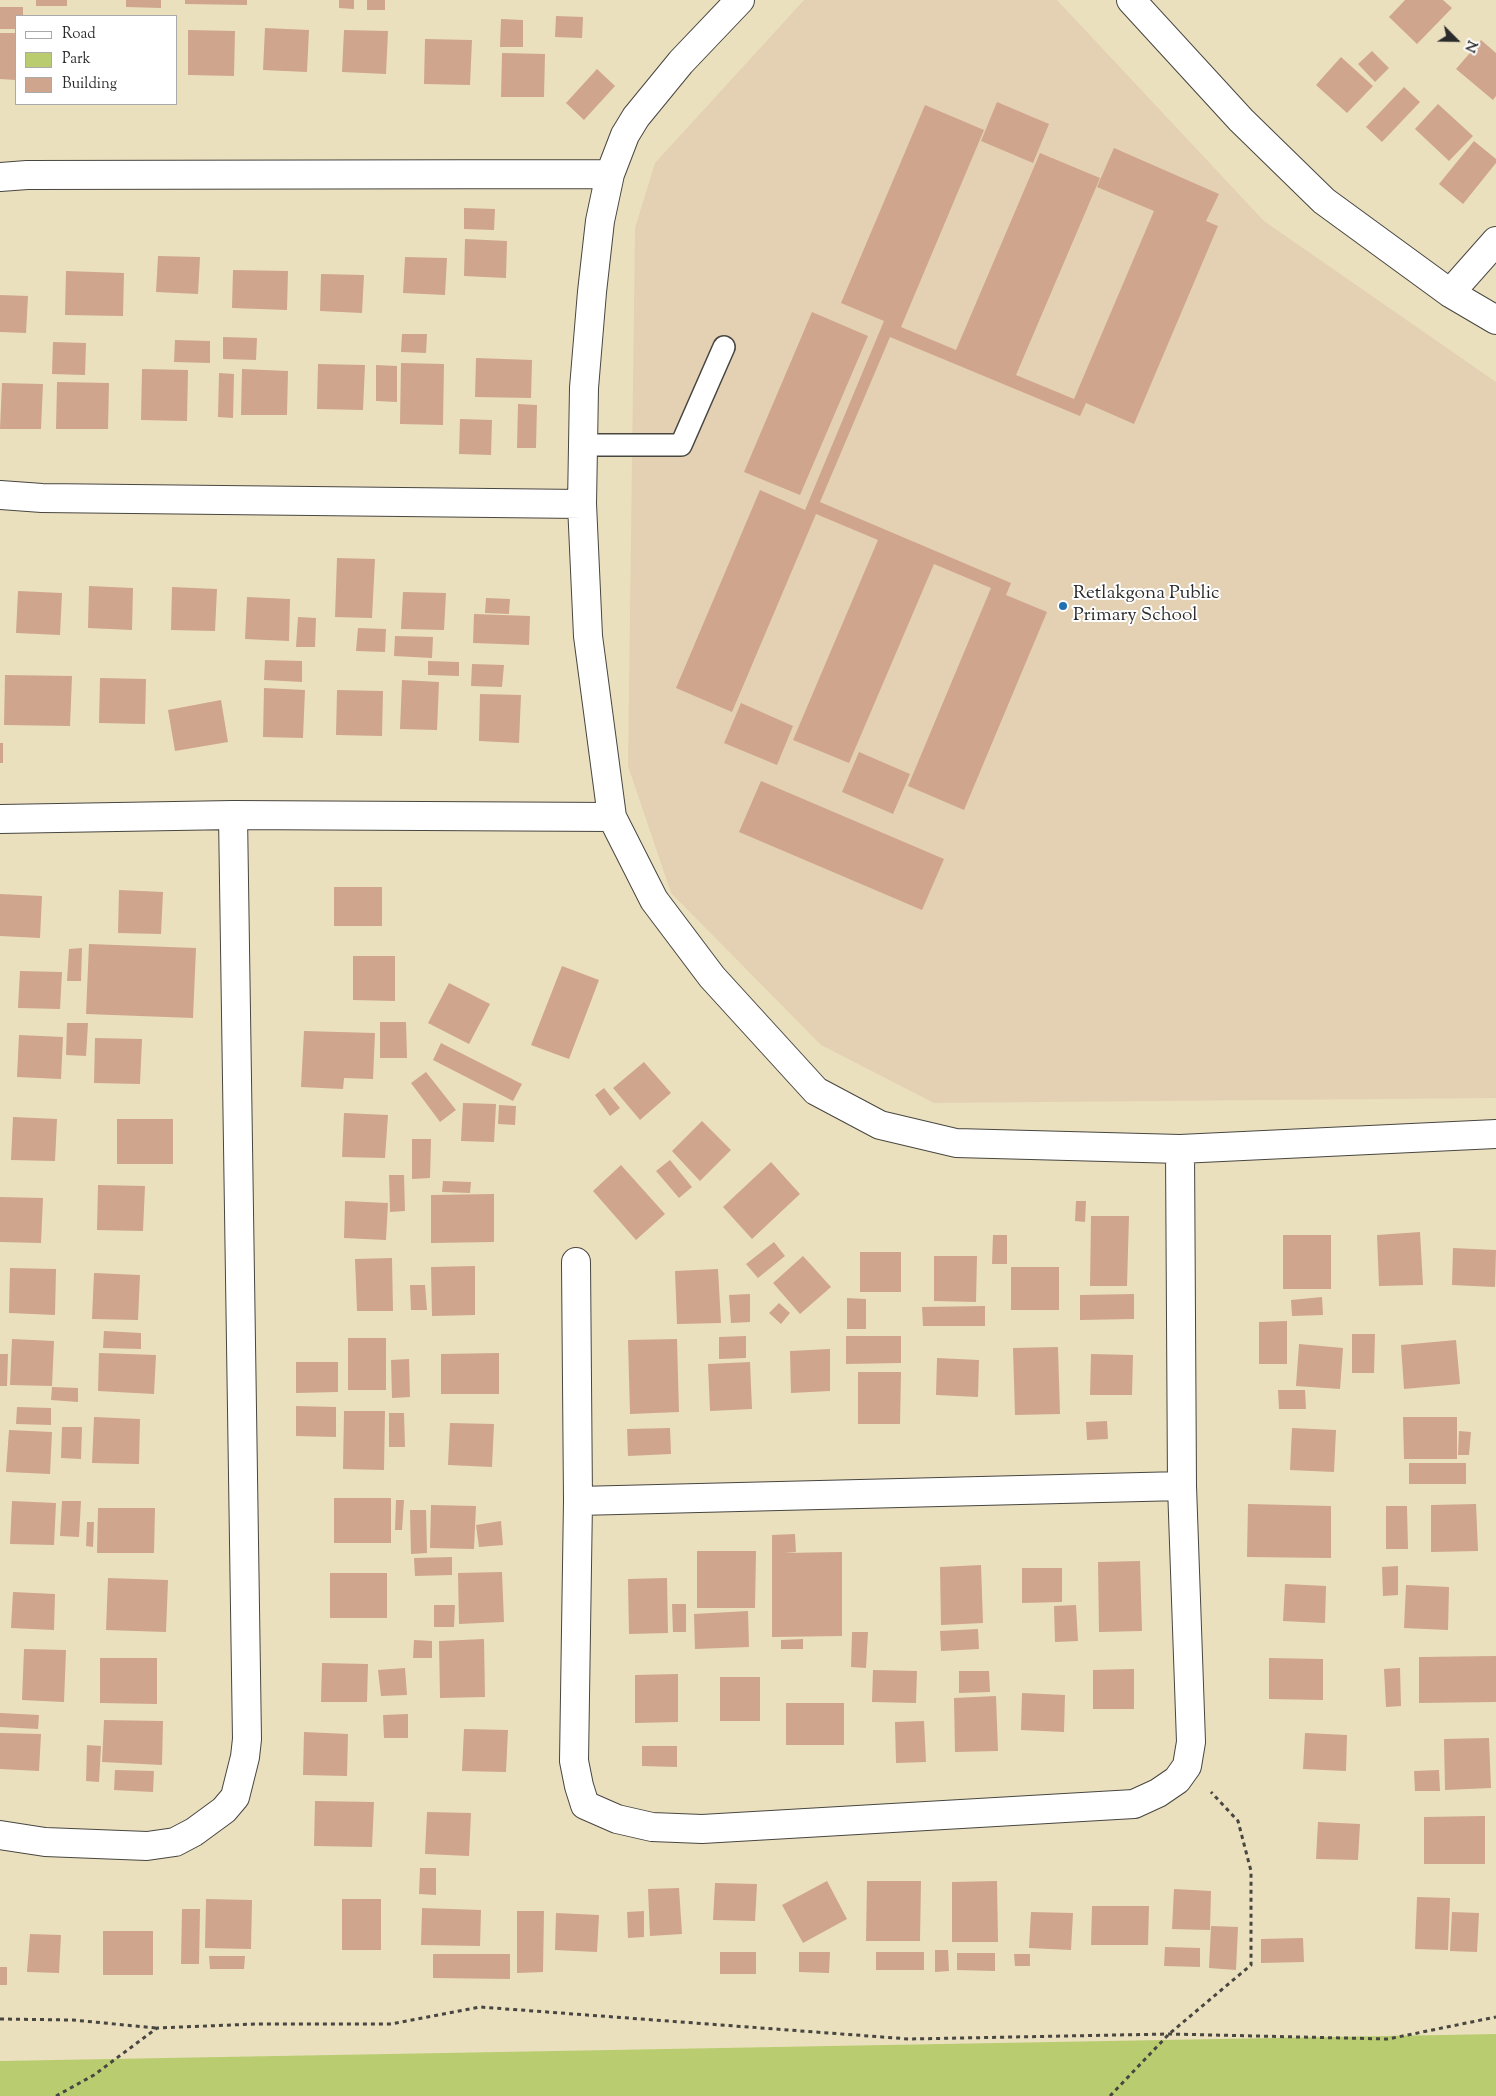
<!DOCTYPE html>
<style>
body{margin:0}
#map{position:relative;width:1496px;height:2096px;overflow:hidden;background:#ebe0be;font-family:"Sorts Mill Goudy",serif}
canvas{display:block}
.legend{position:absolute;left:15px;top:15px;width:162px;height:90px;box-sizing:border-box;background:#fff;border:1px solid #aaa;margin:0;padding:6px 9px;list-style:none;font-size:15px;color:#2b2b2b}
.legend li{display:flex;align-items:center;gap:10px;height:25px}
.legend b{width:25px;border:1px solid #aaa}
.north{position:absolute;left:1431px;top:15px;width:50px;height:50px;-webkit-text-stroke:4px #fff;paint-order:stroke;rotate:113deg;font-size:14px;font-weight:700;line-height:20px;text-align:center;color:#2b2b2b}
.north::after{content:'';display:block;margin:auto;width:18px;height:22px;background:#2b2b2b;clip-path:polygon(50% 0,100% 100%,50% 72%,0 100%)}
</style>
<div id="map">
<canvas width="1496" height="2096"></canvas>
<ul class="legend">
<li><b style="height:6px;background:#fff"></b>Road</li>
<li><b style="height:14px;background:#b9cd70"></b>Park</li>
<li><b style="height:14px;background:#cfa58d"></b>Building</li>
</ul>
<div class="north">N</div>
</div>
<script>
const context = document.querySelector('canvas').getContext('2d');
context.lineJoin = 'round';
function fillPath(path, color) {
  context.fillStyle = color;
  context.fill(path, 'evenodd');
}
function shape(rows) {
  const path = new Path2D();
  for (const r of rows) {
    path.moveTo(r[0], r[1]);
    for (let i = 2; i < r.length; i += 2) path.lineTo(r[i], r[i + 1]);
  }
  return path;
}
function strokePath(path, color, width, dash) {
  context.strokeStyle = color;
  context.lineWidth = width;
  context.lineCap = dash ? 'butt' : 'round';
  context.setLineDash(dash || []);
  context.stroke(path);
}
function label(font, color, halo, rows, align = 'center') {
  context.font = font + ' "Sorts Mill Goudy",serif';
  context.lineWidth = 4;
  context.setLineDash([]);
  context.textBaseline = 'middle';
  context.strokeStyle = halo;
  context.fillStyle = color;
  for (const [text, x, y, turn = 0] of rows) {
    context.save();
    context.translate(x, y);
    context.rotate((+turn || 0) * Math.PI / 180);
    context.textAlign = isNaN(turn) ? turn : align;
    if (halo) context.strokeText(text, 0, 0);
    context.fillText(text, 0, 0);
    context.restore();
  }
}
fillPath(shape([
 [804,0,1057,0,1264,221,1496,382,1496,1098,934,1103,821,1045,671,893,628,766,635,228,655,163]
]), '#e4d1b4');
fillPath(shape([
 [1496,2034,1496,2096,0,2096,0,2061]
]), '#b9cd70');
fillPath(shape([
 [36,0,67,0,67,6,36,6],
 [126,0,161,0,161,8,126,7],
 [185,0,247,0,247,5,185,4],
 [339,0,354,0,354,9,339,8],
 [367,0,385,0,385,10,367,10],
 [1405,0,1443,0,1452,8,1417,44,1389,17],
 [0,7,23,7,23,16,16,16,16,29,0,29],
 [556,16,583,17,582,38,555,37],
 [501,19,523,20,523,47,500,47],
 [265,28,309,30,307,72,263,70],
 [188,30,235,31,234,76,188,75],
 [344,30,388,31,386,74,342,72],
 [0,33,16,33,16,80,0,79],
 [425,39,472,40,470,85,424,84],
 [1481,40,1496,53,1496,96,1493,100,1456,69],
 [1372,51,1389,68,1375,82,1358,64],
 [502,53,545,54,544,97,501,97],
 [1341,57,1373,86,1347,113,1316,85],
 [597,69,615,86,584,120,566,103],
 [1404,87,1420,102,1382,142,1366,127],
 [997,102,1049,124,1033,163,981,141],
 [1438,104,1473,136,1449,161,1415,129],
 [925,105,984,130,901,327,956,350,1040,153,1100,178,1016,375,1074,399,1154,211,1097,187,1114,148,1219,194,1206,221,1218,226,1134,424,1086,403,1080,416,890,337,820,502,1011,583,1006,595,1047,612,964,810,908,786,991,588,934,564,849,763,793,740,878,540,816,514,732,712,676,688,760,490,805,510,884,321,841,303],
 [1474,141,1496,159,1496,163,1463,204,1439,184],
 [464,208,495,209,494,230,464,229],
 [465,239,507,241,506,278,464,276],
 [158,256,200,257,198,294,156,292],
 [405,257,447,258,445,295,403,293],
 [233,270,288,271,287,310,232,308],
 [66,271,124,273,123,316,65,315],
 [321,274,364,275,362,313,320,311],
 [0,295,28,296,26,333,0,332],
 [812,312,868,336,800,495,744,472],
 [402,334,427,334,426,353,401,352],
 [223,337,257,338,256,360,223,359],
 [175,340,210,341,210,363,174,362],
 [53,342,86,343,85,375,52,374],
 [476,358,532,360,531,398,475,397],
 [401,363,444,364,443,425,400,424],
 [318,364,365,365,363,410,317,409],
 [376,365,397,366,397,402,376,401],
 [142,369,188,370,187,421,141,420],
 [242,369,288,371,287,415,241,415],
 [219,373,234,374,233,418,218,417],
 [57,382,109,383,108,429,56,429],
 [2,383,43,384,41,429,0,429],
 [518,404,537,405,536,448,517,448],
 [460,419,492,420,491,455,459,454],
 [337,558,375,559,372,618,335,617],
 [89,586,133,588,132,630,88,628],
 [172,587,217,589,215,631,171,630],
 [18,591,62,593,60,635,16,633],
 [403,592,446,593,444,630,401,629],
 [247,597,290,599,289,641,245,639],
 [486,598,510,599,509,614,485,613],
 [474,614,530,616,529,645,473,643],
 [298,617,316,618,315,647,296,647],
 [358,628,386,629,385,652,356,651],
 [395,636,433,637,432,658,394,656],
 [265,660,302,661,302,682,264,680],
 [428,661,459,662,459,676,428,675],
 [472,664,504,665,502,687,471,686],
 [5,675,72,676,70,726,4,725],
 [100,678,146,679,145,724,99,723],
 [402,680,439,682,437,730,400,729],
 [264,688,305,690,303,738,263,737],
 [337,690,383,691,382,736,336,735],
 [480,694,521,695,519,743,479,741],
 [221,700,228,742,175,751,168,710],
 [741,703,793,726,777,765,724,743],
 [0,743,3,743,3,763,0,763],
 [859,752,910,774,893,814,842,792],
 [761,781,944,859,922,910,739,832],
 [334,887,382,887,382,926,334,926],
 [119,890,163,892,161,934,118,933],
 [0,894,42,896,40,938,0,936],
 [89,944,196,948,193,1018,86,1014],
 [82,948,81,981,67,981,69,949],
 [353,956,395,956,395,1001,353,1000],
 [562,966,599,980,569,1059,531,1045],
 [20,971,62,972,60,1009,18,1008],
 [449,983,490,1004,469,1044,428,1023],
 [380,1022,406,1022,407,1058,380,1058],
 [67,1023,88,1023,86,1056,66,1055],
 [304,1031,375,1033,373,1079,344,1078,343,1089,301,1087],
 [19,1035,63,1037,61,1079,17,1077],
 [95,1038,142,1039,140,1084,94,1083],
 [441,1043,522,1084,513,1101,433,1060],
 [644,1062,671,1093,640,1120,613,1088],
 [426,1072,456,1110,440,1122,411,1083],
 [604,1088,620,1108,610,1116,595,1095],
 [463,1103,496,1104,494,1142,461,1141],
 [499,1105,516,1106,515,1125,498,1124],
 [344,1113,388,1115,385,1158,342,1157],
 [13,1117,57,1119,55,1161,11,1160],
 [117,1119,173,1119,173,1164,117,1164],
 [702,1121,731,1150,700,1181,672,1151],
 [412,1139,431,1139,430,1178,412,1179],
 [670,1160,692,1187,679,1198,656,1171],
 [771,1162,800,1194,752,1239,723,1207],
 [621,1165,665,1214,636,1240,593,1191],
 [389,1175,404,1175,405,1211,390,1212],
 [443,1181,471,1182,470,1193,442,1192],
 [98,1185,145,1186,143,1231,97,1230],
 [494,1194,494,1242,431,1243,431,1195],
 [0,1197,43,1198,41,1243,0,1242],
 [345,1201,388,1203,386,1240,344,1238],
 [1076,1201,1086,1201,1085,1222,1075,1221],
 [1091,1216,1129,1216,1127,1286,1090,1286],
 [1420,1232,1423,1285,1379,1286,1377,1235],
 [993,1235,1007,1235,1007,1264,992,1264],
 [1283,1235,1331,1235,1331,1289,1283,1289],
 [774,1242,785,1256,758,1278,746,1264],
 [1453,1248,1496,1250,1495,1287,1452,1285],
 [860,1252,901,1252,901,1292,860,1292],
 [803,1256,831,1287,800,1314,773,1283],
 [934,1256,977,1256,976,1302,934,1301],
 [392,1258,393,1311,357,1311,355,1259],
 [475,1266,475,1315,432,1316,431,1267],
 [1011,1267,1059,1267,1059,1310,1011,1310],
 [10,1268,56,1269,55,1315,9,1313],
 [718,1269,721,1323,677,1324,675,1271],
 [94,1273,140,1275,138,1320,92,1319],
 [410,1285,425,1285,427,1310,411,1310],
 [750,1294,750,1322,731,1323,729,1295],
 [1134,1294,1134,1319,1080,1320,1080,1295],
 [1322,1297,1323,1315,1292,1316,1291,1300],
 [847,1298,866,1299,866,1329,847,1329],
 [779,1303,790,1313,781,1324,769,1313],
 [985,1306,985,1326,923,1326,922,1307],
 [1287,1321,1287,1364,1259,1364,1259,1322],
 [104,1331,141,1333,141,1349,103,1348],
 [1352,1334,1375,1334,1374,1373,1352,1373],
 [746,1336,746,1358,719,1359,719,1337],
 [846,1336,901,1336,901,1363,846,1364],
 [348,1338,386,1338,386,1390,348,1390],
 [12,1339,54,1341,52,1386,10,1385],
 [677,1339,679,1412,630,1414,628,1340],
 [1456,1340,1460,1384,1404,1389,1401,1345],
 [1299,1344,1343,1348,1340,1389,1296,1386],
 [1058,1347,1060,1414,1015,1415,1013,1348],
 [830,1349,830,1391,791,1393,790,1351],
 [99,1353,156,1355,154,1394,98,1391],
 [499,1353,499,1394,441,1394,441,1354],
 [0,1354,8,1354,7,1386,0,1386],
 [1091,1354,1133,1355,1132,1395,1090,1395],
 [937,1358,979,1360,978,1397,936,1395],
 [409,1359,410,1397,392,1398,391,1360],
 [296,1362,338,1362,338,1392,296,1393],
 [750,1362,752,1409,710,1411,708,1364],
 [858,1372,901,1372,900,1424,858,1424],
 [52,1387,78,1388,78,1402,51,1400],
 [1278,1390,1305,1390,1306,1409,1279,1409],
 [296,1406,336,1407,336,1437,296,1436],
 [17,1407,51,1408,51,1425,16,1424],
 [344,1411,385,1411,384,1470,343,1469],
 [389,1413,404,1413,405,1447,389,1447],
 [94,1417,140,1419,139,1464,92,1463],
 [1403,1417,1457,1417,1457,1459,1404,1459],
 [1107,1421,1108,1439,1087,1440,1086,1422],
 [450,1423,494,1424,492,1467,448,1465],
 [62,1427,82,1427,81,1459,61,1458],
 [670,1428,671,1454,628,1456,627,1429],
 [1292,1428,1336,1430,1334,1472,1290,1470],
 [9,1430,52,1432,50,1474,6,1472],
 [1459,1431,1471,1432,1469,1455,1458,1455],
 [1409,1463,1466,1463,1466,1484,1409,1484],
 [334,1498,391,1498,391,1543,334,1543],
 [396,1500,404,1500,402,1530,395,1530],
 [12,1501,56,1503,54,1545,10,1544],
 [62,1501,81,1501,79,1537,60,1536],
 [1248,1504,1331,1506,1331,1558,1247,1557],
 [1476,1504,1478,1551,1431,1552,1431,1505],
 [431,1505,476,1506,474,1549,430,1548],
 [1386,1506,1407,1506,1408,1549,1386,1549],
 [98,1508,155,1508,154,1553,97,1553],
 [410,1510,426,1510,427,1553,411,1554],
 [501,1521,503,1545,479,1547,476,1525],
 [87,1522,94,1522,93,1547,86,1546],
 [795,1534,796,1552,784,1553,842,1552,842,1636,772,1637,772,1535],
 [697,1551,756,1551,755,1608,697,1608],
 [452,1557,452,1575,415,1576,414,1558],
 [1140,1561,1142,1631,1099,1632,1098,1562],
 [981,1565,983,1623,941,1625,940,1567],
 [1398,1566,1398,1595,1383,1596,1382,1567],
 [1022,1568,1062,1568,1062,1602,1022,1603],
 [502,1572,504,1622,459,1624,458,1573],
 [330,1573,387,1573,387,1618,330,1618],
 [108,1578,168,1580,166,1632,106,1630],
 [667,1578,668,1633,629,1634,628,1579],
 [1285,1584,1326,1586,1325,1623,1283,1621],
 [1406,1585,1449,1587,1448,1630,1404,1628],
 [13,1592,55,1594,54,1630,11,1628],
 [672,1604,686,1604,686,1632,673,1632],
 [434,1605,455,1605,454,1627,434,1627],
 [1076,1605,1078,1641,1055,1642,1054,1606],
 [748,1611,749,1647,695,1649,694,1614],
 [978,1629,979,1649,941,1651,940,1631],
 [852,1632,868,1632,866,1668,851,1667],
 [484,1639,485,1697,440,1698,439,1641],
 [803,1639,803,1649,781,1649,781,1640],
 [414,1640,432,1641,432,1658,413,1658],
 [24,1649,66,1650,64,1702,22,1700],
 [1496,1656,1496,1702,1419,1703,1419,1657],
 [100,1658,157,1658,157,1704,100,1703],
 [1269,1658,1323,1659,1323,1700,1269,1699],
 [322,1663,368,1664,367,1702,321,1702],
 [405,1668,407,1695,381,1696,378,1670],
 [1400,1668,1401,1706,1386,1707,1384,1669],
 [1134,1669,1134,1709,1093,1709,1093,1670],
 [873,1670,917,1671,916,1703,872,1702],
 [959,1671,989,1671,990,1692,959,1693],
 [678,1674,678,1722,635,1723,635,1675],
 [720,1677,760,1677,760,1721,720,1721],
 [1022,1693,1065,1695,1064,1732,1021,1730],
 [996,1696,998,1751,955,1752,954,1698],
 [786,1703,844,1703,844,1745,786,1745],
 [0,1713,39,1715,38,1729,0,1727],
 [408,1714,408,1738,384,1738,383,1715],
 [104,1720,163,1721,162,1765,102,1762],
 [924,1721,926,1762,896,1763,895,1722],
 [464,1729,508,1730,506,1772,462,1771],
 [304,1732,348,1734,347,1776,303,1775],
 [0,1733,41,1734,39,1771,0,1769],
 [1305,1733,1347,1735,1346,1771,1303,1769],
 [1489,1738,1491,1788,1445,1790,1444,1739],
 [87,1745,101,1746,99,1782,86,1781],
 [642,1746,677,1746,677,1767,642,1766],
 [115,1770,154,1771,153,1792,114,1790],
 [1439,1770,1440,1791,1415,1791,1414,1771],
 [315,1801,374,1802,372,1847,314,1846],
 [427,1812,471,1813,469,1856,425,1854],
 [1485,1816,1485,1864,1424,1864,1424,1817],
 [1318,1822,1360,1824,1358,1860,1316,1859],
 [420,1868,436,1868,436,1895,419,1894],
 [827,1881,847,1919,803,1943,782,1905],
 [867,1881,921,1881,920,1941,866,1941],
 [997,1881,998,1942,952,1942,952,1882],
 [715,1883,757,1884,755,1921,713,1920],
 [679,1888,682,1934,650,1936,648,1889],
 [1174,1889,1211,1891,1210,1930,1172,1929],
 [1417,1897,1450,1898,1448,1950,1415,1949],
 [206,1899,252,1900,251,1949,205,1948],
 [342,1899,381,1899,381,1950,342,1950],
 [1092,1906,1149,1906,1148,1945,1091,1945],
 [422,1908,481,1910,480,1946,421,1945],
 [182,1909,200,1909,199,1964,181,1964],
 [517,1911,544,1911,543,1972,517,1973],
 [644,1911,644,1937,628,1938,627,1912],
 [1031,1912,1073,1913,1071,1950,1029,1948],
 [1452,1912,1479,1913,1477,1952,1450,1951],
 [556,1913,599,1915,597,1952,555,1950],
 [1211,1926,1238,1927,1236,1970,1209,1968],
 [103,1931,153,1931,153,1975,103,1975],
 [30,1934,61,1935,59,1973,27,1972],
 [1303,1938,1304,1962,1261,1963,1261,1939],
 [1165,1947,1200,1948,1200,1967,1164,1966],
 [935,1950,948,1950,949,1971,935,1972],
 [720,1952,756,1952,756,1974,720,1974],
 [799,1952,830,1952,829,1973,799,1972],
 [876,1952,924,1952,924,1970,876,1970],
 [957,1953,995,1953,995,1971,957,1970],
 [433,1954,510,1954,510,1979,433,1978],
 [1014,1954,1030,1954,1030,1966,1015,1966],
 [209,1956,245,1956,244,1969,210,1969],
 [0,1967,7,1967,7,1985,0,1985]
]), '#cfa58d');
const service = shape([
 [583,445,681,445,724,347]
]);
const minor = shape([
 [740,0,681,62,636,117,625,135,610,174,600,221,592,292,584,388,582,504,588,636,612,817,654,900,712,977,816,1091,880,1125,956,1143,1180,1149,1496,1134],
 [1131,0,1241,120,1324,201,1450,293,1496,320],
 [0,177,27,175,610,174],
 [1450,293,1496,241],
 [0,495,42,498,582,504],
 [0,819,233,815,612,817],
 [576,1262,578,1501,574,1761,579,1786,585,1805,617,1819,652,1827,702,1829,1134,1804,1158,1793,1177,1780,1187,1766,1191,1742,1182,1486,1180,1149],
 [578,1501,1182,1486],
 [0,1835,45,1842,147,1846,175,1842,194,1832,224,1810,235,1797,245,1757,247,1739,233,815]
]);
strokePath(service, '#484641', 24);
strokePath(minor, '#484641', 30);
strokePath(shape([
 [0,2019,73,2020,156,2028],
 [56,2096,94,2075,157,2028,255,2024,391,2024,480,2007,909,2039,1169,2034,1388,2039,1496,2017],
 [1110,2096,1169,2034,1251,1965,1251,1871,1238,1821,1211,1792]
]), '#484641', 3, [4, 4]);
strokePath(service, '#fff', 21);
strokePath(minor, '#fff', 28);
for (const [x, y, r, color] of [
 [1063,606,5,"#1f6fb2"]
]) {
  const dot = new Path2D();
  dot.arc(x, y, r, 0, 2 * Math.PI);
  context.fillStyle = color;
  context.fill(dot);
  strokePath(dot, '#fff', 2);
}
label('19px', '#2b2b2b', '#fff', [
 ["Retlakgona Public",1073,595],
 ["Primary School",1073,617]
], 'left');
</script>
